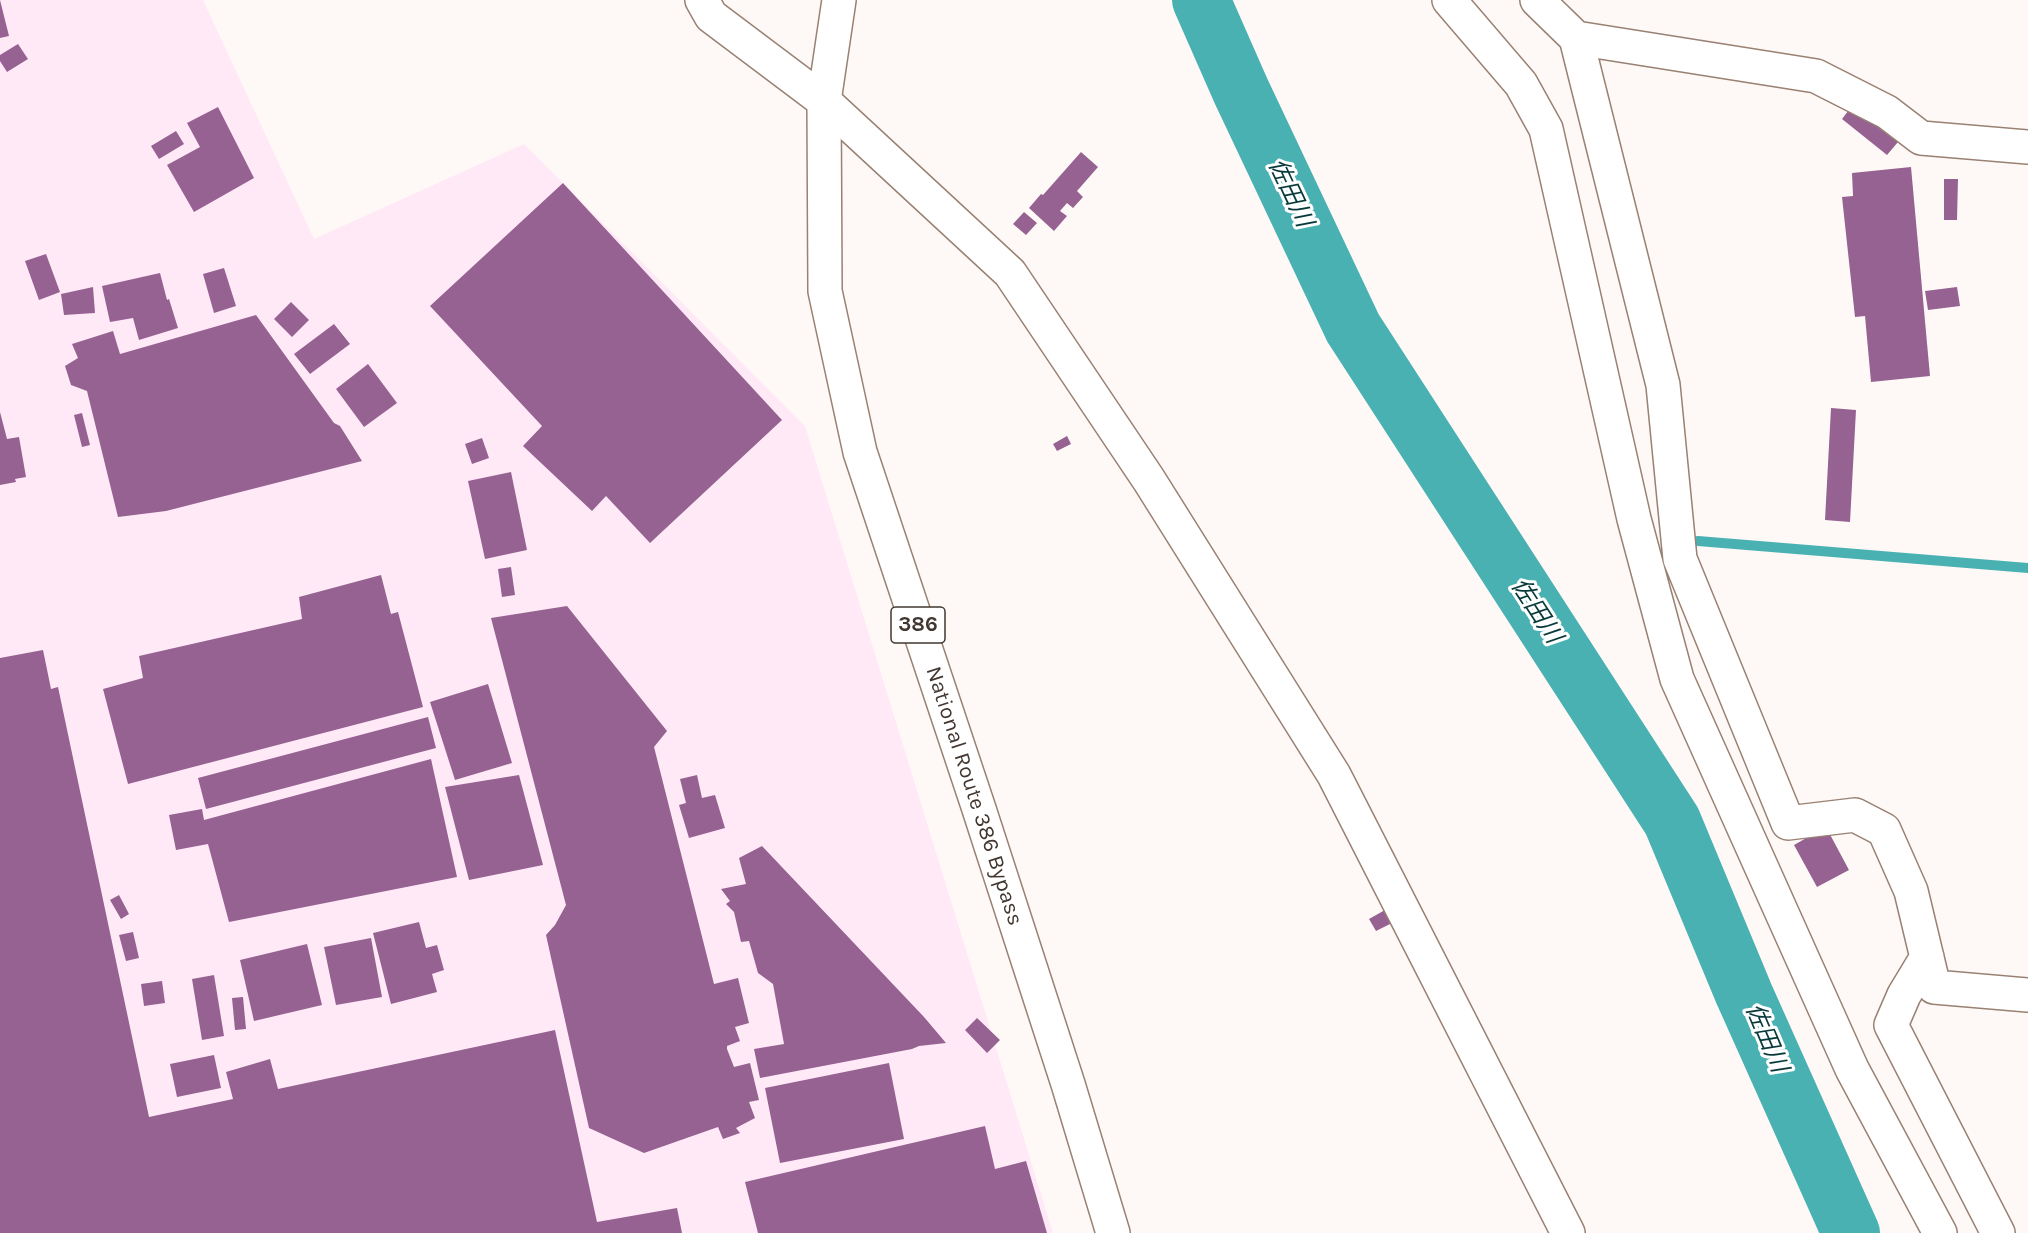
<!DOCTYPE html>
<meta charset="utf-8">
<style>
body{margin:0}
canvas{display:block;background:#fef9f6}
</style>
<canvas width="2028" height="1233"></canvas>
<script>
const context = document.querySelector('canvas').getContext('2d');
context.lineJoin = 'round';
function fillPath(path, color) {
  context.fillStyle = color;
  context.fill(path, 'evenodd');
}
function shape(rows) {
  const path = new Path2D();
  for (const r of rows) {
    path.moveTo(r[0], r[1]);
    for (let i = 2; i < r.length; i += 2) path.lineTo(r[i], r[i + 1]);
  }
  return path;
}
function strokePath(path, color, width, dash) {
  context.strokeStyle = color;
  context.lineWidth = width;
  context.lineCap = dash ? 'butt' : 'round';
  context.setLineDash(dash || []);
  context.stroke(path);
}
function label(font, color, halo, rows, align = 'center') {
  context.font = font + ' Karla,"Noto Sans JP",sans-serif';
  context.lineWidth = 6;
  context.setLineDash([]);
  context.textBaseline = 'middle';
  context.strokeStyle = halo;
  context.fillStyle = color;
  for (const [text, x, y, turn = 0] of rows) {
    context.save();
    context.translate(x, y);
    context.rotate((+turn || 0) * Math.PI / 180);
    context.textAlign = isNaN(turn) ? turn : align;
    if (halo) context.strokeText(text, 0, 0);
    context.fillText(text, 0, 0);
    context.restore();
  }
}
fillPath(shape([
 [0,0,203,0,314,239,524,144,805,426,1053,1233,0,1233]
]), '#ffe9f7');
strokePath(shape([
 [1698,541,2028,568]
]), '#4ab1b3', 10);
strokePath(shape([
 [1201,0,1241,91,1353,328,1672,821,1744,994,1851,1233]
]), '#4ab1b3', 58);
fillPath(shape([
 [0,0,9,36,0,38],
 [18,44,28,59,7,72,0,61,0,55],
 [1852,106,1898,142,1887,155,1842,119],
 [218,107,254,178,194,212,167,165,200,147,187,123],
 [176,131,184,144,159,159,151,146],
 [1081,152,1098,167,1077,191,1083,197,1073,208,1067,203,1060,211,1067,216,1054,231,1029,208,1041,194,1043,195],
 [1911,167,1930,376,1871,382,1865,316,1855,317,1842,197,1853,196,1852,173],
 [1944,179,1958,179,1957,220,1944,220],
 [563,183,782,420,650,543,606,496,592,511,523,446,542,426,430,306],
 [1024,212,1037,223,1026,235,1013,224],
 [46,254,60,292,39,300,25,261],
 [224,268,236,306,214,313,203,274],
 [160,273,167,300,169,299,178,328,139,340,133,318,110,322,102,286],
 [93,287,95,313,64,315,61,294],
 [1957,287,1960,306,1928,310,1925,291],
 [291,302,309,320,292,337,274,319],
 [256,315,334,423,340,426,362,461,166,511,118,517,87,391,71,385,65,366,78,358,72,344,113,331,120,354],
 [334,324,350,344,310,374,294,354],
 [368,364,397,403,364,427,336,389],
 [1831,408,1856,410,1850,522,1825,520],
 [0,412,7,439,19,437,26,477,15,479,16,482,0,485],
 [82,413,90,445,82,447,74,415],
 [1067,436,1071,444,1057,451,1053,444],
 [482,438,489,458,472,464,465,444],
 [511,472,527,550,485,559,468,481],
 [511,567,515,595,502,597,498,569],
 [381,575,391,614,398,612,423,707,128,784,103,689,143,678,139,656,302,619,299,597],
 [567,606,667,731,654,747,714,984,738,978,749,1023,735,1027,740,1041,727,1046,727,1049,734,1067,750,1063,759,1100,749,1102,755,1118,736,1128,740,1133,723,1139,718,1127,644,1153,589,1128,546,935,555,925,566,905,491,618],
 [43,650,51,689,58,687,149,1117,233,1099,226,1072,270,1059,278,1089,555,1030,597,1222,677,1208,682,1233,0,1233,0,658],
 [488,684,512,763,455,780,430,702],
 [428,717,436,748,206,809,198,778],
 [431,759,457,877,229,922,208,844,176,850,169,815,202,809,204,820],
 [519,775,543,865,469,880,445,787],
 [697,775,702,798,715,795,725,828,689,838,679,805,686,803,680,779],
 [1826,827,1849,870,1817,887,1794,845],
 [762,846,924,1017,946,1043,919,1046,912,1049,760,1078,754,1049,784,1044,773,984,758,973,749,941,741,942,734,912,726,904,730,901,721,889,746,884,739,858],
 [119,895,129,914,121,919,110,900],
 [1385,910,1392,923,1376,931,1369,919],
 [419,922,426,948,437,945,444,970,432,974,437,992,391,1004,373,933],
 [133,932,139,958,126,961,119,935],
 [371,938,382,997,336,1005,324,947],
 [307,944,322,1005,254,1021,240,960],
 [214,975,224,1036,202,1040,192,979],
 [162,981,165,1003,144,1006,141,984],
 [243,997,246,1029,235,1030,232,998],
 [977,1018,1000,1040,987,1053,965,1030],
 [214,1055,221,1088,177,1097,170,1064],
 [889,1063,904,1139,780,1163,765,1088],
 [985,1126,995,1169,1026,1161,1047,1233,758,1233,745,1182]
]), '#966292');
const minor = shape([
 [702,0,711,16,824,101,1010,273,1149,480,1334,775,1568,1233],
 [1449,0,1521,84,1546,129,1634,519,1677,679,1852,1069,1940,1233],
 [1537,0,1576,38,1663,385,1680,559,1788,823,1855,815,1884,830,1911,891,1934,987,2028,995],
 [1576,38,1816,76,1887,112,1921,138,2028,147],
 [1927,957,1904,995,1891,1025,1998,1233]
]);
const highway = shape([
 [839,0,824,101,825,291,860,452,979,809,1068,1084,1113,1233]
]);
strokePath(minor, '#998173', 36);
strokePath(highway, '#998173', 36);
strokePath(minor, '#fff', 33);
strokePath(highway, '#fff', 33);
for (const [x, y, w] of [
 [918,625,54]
]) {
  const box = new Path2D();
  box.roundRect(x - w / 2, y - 18, w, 36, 4.5);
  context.fillStyle = '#fff';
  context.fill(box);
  strokePath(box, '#423731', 1.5);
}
label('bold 21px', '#423731', null, [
 ["386",918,625]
]);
label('22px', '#423731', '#fff', [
 ["National Route 386 Bypass",974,796,72]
]);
label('italic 24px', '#083a3b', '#fff', [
 ["佐田川",1290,193,65],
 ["佐田川",1536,611,57],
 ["佐田川",1766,1038,67]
]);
</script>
